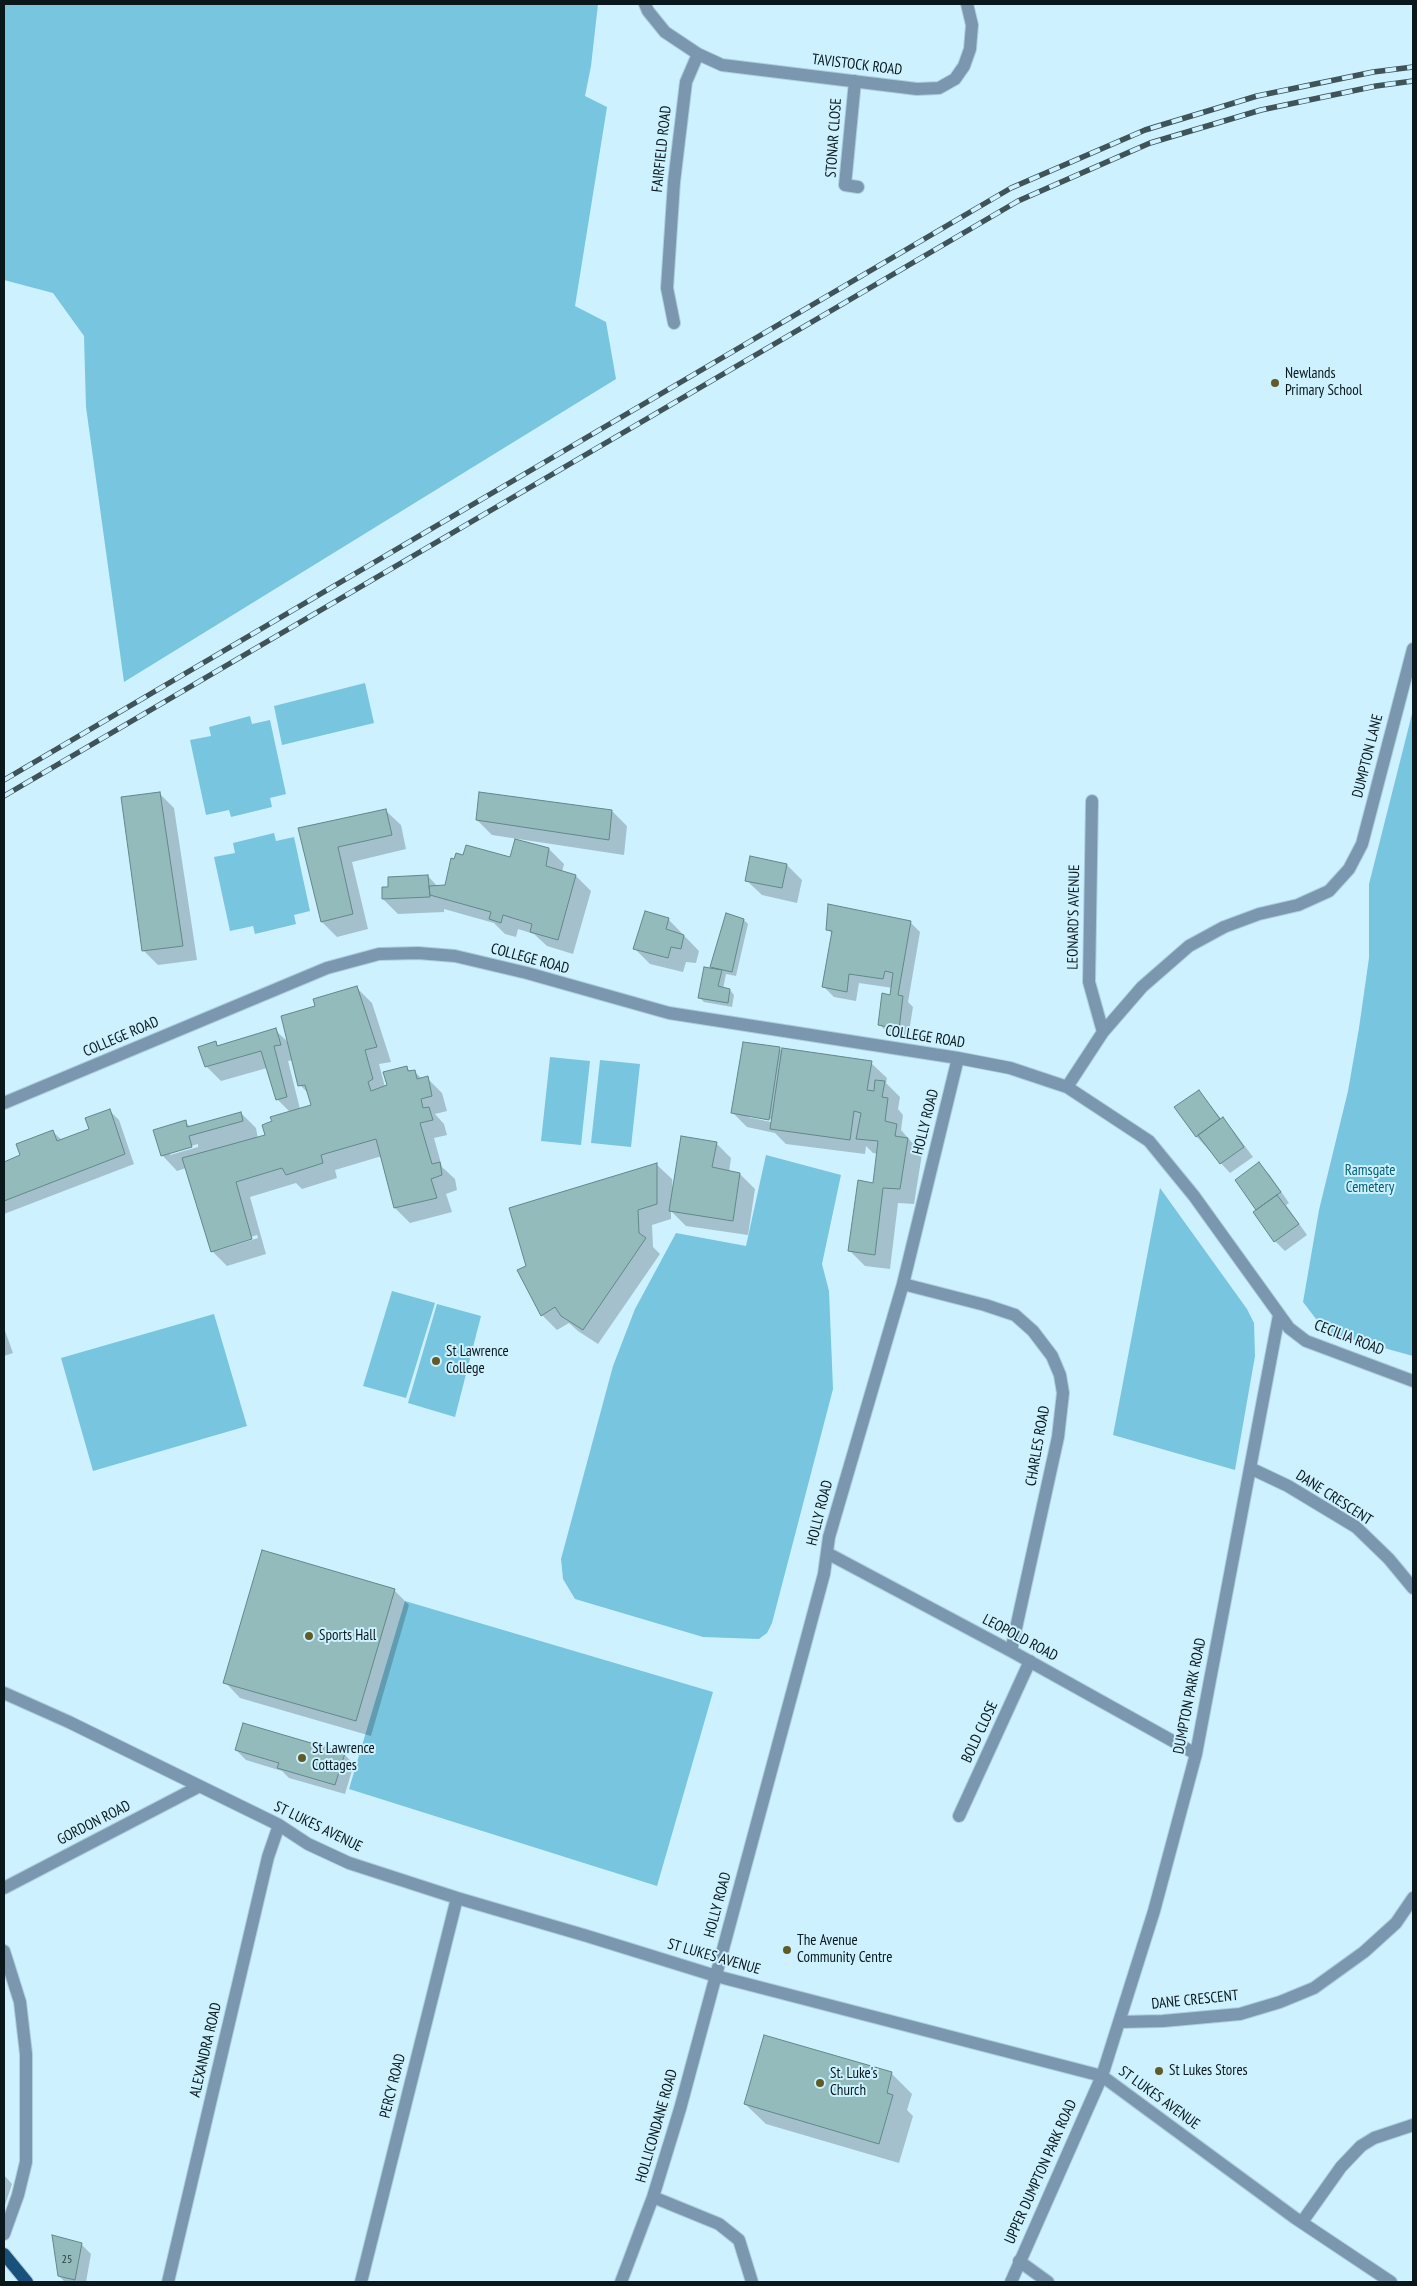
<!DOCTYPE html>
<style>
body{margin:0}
#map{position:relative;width:1417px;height:2286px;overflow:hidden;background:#cdf1ff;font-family:"PT Sans Narrow",sans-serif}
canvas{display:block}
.frame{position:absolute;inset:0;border:5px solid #0a171b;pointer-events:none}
</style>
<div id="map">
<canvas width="1417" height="2286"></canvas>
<div class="frame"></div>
</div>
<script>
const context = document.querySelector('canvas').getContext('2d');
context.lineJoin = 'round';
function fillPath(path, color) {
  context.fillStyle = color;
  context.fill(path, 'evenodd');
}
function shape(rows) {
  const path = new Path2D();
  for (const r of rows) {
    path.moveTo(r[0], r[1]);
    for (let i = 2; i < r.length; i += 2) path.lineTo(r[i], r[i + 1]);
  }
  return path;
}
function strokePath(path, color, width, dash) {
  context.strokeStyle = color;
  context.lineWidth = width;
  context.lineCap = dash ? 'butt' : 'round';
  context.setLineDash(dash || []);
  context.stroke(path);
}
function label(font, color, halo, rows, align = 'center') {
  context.font = font + ' "PT Sans Narrow",sans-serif';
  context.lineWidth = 4;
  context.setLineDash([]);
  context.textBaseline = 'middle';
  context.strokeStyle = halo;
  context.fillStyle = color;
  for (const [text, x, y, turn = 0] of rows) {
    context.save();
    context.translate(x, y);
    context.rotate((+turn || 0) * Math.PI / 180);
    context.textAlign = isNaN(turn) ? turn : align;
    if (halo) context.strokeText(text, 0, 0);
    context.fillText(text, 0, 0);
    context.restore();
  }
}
fillPath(shape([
 [4,4,598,4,591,66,585,96,607,107,575,306,606,322,616,379,124,682,86,407,84,336,53,293,4,280],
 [365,683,374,723,282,745,274,706],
 [1413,710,1413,1356,1326,1332,1303,1302,1319,1210,1348,1091,1359,1028,1369,958,1369,884],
 [250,716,252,724,270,720,286,794,270,798,272,807,231,817,229,810,206,815,190,740,211,736,209,727],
 [274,833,276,841,294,837,310,911,294,915,296,924,255,934,253,926,230,931,214,857,235,853,233,843],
 [550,1057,590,1061,581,1145,541,1141],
 [600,1060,640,1064,631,1147,591,1143],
 [766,1155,841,1175,822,1264,829,1291,833,1389,772,1623,767,1633,759,1639,703,1637,575,1599,563,1579,561,1559,613,1366,635,1309,676,1233,746,1246],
 [1160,1188,1247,1309,1254,1323,1255,1356,1235,1470,1113,1435],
 [392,1291,435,1303,406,1398,363,1386],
 [437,1304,481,1316,455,1417,408,1403],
 [214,1314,247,1426,93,1471,61,1358],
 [405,1601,713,1692,657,1886,349,1789]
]), '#78c5df');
fillPath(shape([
 [159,793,174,808,197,960,158,965,143,950],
 [385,810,401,825,406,849,352,862,368,929,337,937,322,922,300,829],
 [612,811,627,826,624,855,492,835,477,820],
 [549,849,564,864,562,872,576,876,591,891,573,954,547,946,534,934,518,929,516,937,505,934,494,923,444,909,444,912,398,914,383,899,389,888,428,876,438,887,446,886,511,858],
 [787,865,802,880,797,903,762,895,746,880],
 [727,915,744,920,748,924,736,976,726,974,723,989,730,990,734,995,732,1007,704,1002,699,997,711,969],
 [668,919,699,951,696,963,686,962,683,972,650,964,635,949],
 [910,922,920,932,908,1002,913,1007,908,1038,889,1034,879,1024,892,996,893,988,859,983,856,1001,834,997,824,987,832,934,828,929],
 [357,988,372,1003,391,1062,379,1064,385,1087,407,1068,411,1072,414,1071,422,1079,427,1078,442,1093,447,1111,435,1114,444,1124,447,1135,434,1138,442,1167,455,1179,457,1190,446,1194,452,1212,410,1223,395,1208,382,1156,335,1170,337,1178,302,1189,296,1183,250,1197,266,1254,227,1266,212,1251,186,1168,177,1171,162,1155,185,1122,191,1127,241,1113,256,1128,258,1139,266,1136,290,1112,277,1099,267,1068,221,1081,206,1066,215,1043,219,1046,275,1030,289,1043,316,1007],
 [293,1060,300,1085,310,1095,312,1105,300,1109,288,1061],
 [198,1144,198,1147,170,1155,170,1152],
 [257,1235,258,1238,219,1250,219,1247],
 [744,1043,780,1049,783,1052,871,1063,887,1078,886,1083,900,1097,898,1109,903,1115,901,1130,922,1154,914,1204,898,1203,890,1269,865,1266,850,1251,874,1184,878,1154,873,1153,866,1146,865,1154,786,1144,775,1133,747,1127,732,1112],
 [748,1115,775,1120,775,1123,748,1117],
 [1199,1091,1222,1120,1232,1129,1253,1157,1230,1173,1196,1136],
 [109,1110,119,1120,134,1164,4,1214,4,1163,22,1156,53,1132,62,1140,91,1130],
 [716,1143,731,1158,729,1172,740,1174,755,1189,748,1235,686,1226,671,1211,671,1219,652,1225,653,1247,660,1254,598,1344,578,1331,569,1323,557,1330,542,1315,511,1209,657,1165,672,1179,673,1192],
 [1259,1164,1269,1174,1289,1203,1286,1205,1307,1235,1285,1251,1275,1241,1258,1210],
 [4,1328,13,1353,4,1356],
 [394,1590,409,1605,371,1736,240,1698,225,1682],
 [236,1750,344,1754,354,1764,345,1794,289,1778,282,1771,246,1760],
 [765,2036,892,2074,912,2094,907,2110,913,2116,899,2163,766,2124,745,2104],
 [4,2175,12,2184,4,2208],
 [81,2244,91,2254,86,2282,65,2282,59,2276]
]), '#0003');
const building = shape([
 [160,792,183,946,142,951,121,797,160,792],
 [479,792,612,810,609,840,476,820,479,792],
 [386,809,392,835,338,847,353,914,321,922,298,828,386,809],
 [515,839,549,848,546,866,576,875,558,940,530,932,532,924,503,915,501,923,489,919,491,912,430,895,429,886,445,885,451,858,454,859,456,853,463,855,466,845,510,857,515,839],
 [750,856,787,864,782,888,745,881,750,856],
 [428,875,430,897,382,899,382,887,388,887,388,877,428,875],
 [828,904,911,921,898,995,903,996,899,1029,878,1025,882,993,890,995,893,973,885,971,883,979,849,974,847,992,822,987,832,931,826,930,828,904],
 [645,911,669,918,666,929,684,935,681,949,671,947,668,958,633,949,645,911],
 [726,913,744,919,732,972,710,967,726,913],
 [704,967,722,970,718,986,730,989,728,1003,698,998,704,967],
 [357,986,377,1047,365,1050,373,1079,368,1082,371,1091,387,1085,383,1072,407,1066,408,1071,415,1070,417,1079,428,1076,432,1096,421,1099,423,1108,429,1107,433,1120,420,1123,432,1164,440,1162,442,1175,431,1179,437,1198,394,1208,376,1139,321,1155,323,1163,286,1175,282,1168,236,1182,252,1239,211,1252,182,1158,265,1135,262,1125,272,1121,270,1117,311,1105,305,1085,298,1086,281,1016,315,1006,313,999,357,986],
 [276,1028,281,1045,274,1046,287,1097,276,1100,261,1051,205,1067,198,1047,216,1041,217,1046,276,1028],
 [743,1042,780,1047,769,1120,731,1113,743,1042],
 [782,1048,872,1061,867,1090,874,1091,875,1080,885,1081,882,1097,888,1098,885,1121,897,1124,895,1136,908,1138,900,1189,883,1188,875,1255,848,1251,858,1180,873,1183,878,1141,856,1139,861,1113,854,1111,850,1140,770,1129,782,1048],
 [1199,1090,1220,1119,1196,1137,1174,1107,1199,1090],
 [110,1109,125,1154,4,1201,4,1162,20,1155,16,1144,53,1130,57,1141,89,1129,85,1118,110,1109],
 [241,1112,243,1121,189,1136,192,1147,161,1156,153,1130,186,1120,187,1127,241,1112],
 [1223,1117,1244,1147,1220,1164,1198,1135,1223,1117],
 [681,1136,717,1142,712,1167,740,1173,733,1221,669,1211,681,1136],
 [1259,1162,1281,1192,1256,1210,1235,1180,1259,1162],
 [657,1163,657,1204,638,1210,639,1233,646,1238,583,1330,561,1316,555,1307,541,1316,517,1270,526,1266,509,1208,657,1163],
 [1277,1195,1299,1224,1274,1242,1253,1212,1277,1195],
 [262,1550,395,1589,356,1721,223,1683,262,1550],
 [243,1723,345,1753,335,1785,277,1768,279,1763,235,1750,243,1723],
 [764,2035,892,2072,887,2093,893,2095,879,2144,744,2104,764,2035],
 [52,2235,82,2243,75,2280,58,2276,52,2235]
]);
fillPath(building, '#94bbbc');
strokePath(building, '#628788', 1);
const minor = shape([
 [645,4,648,11,665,32,698,54,722,65,917,89,939,88,955,79,964,66,970,49,972,25,967,4],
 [855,81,845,185,858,187],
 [674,323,667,288,674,182,686,82,698,54],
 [1092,801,1089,982,1103,1032],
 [1067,1087,1103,1032,1142,987,1189,946,1224,927,1259,914,1298,905,1329,891,1349,869,1362,844,1413,649],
 [4,1103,327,968,379,954,418,953,455,956,527,973,669,1013,958,1058,1010,1068,1067,1087,1149,1141,1194,1196,1289,1328,1306,1341,1413,1381],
 [903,1284,985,1305,1015,1315,1033,1331,1052,1356,1060,1375,1063,1393,1058,1437,1011,1651],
 [1250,1468,1288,1486,1356,1527,1389,1559,1413,1588],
 [827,1553,1011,1651,1196,1754],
 [4,1693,69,1722,279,1825,308,1844,349,1863,457,1898,587,1936,716,1976,1102,2076,1295,2218,1391,2282],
 [959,1816,1030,1661],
 [4,1888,198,1787],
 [4,1951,20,2002,26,2054,26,2162,18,2195,4,2234],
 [1120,2022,1163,2021,1240,2014,1280,2002,1314,1988,1364,1952,1396,1923,1413,1898],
 [653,2197,719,2224,739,2240,752,2282],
 [1302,2222,1341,2167,1361,2146,1374,2138,1413,2125],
 [1019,2261,1048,2282],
 [168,2282,268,1857,279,1825],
 [361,2282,457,1898],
 [621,2282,653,2197,680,2109,824,1574,829,1537,903,1284,958,1058],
 [1011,2282,1102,2076,1154,1911,1196,1754,1279,1315]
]);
const major = shape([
 [4,2254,27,2282]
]);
strokePath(minor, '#aecedb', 14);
strokePath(major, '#aecedb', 14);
strokePath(minor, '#7b97b0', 12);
strokePath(major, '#17517c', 12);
const rail = shape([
 [4,780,1011,188,1145,130,1257,96,1373,72,1413,67],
 [4,796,1018,201,1150,143,1261,110,1376,86,1413,81]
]);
strokePath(rail, '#3f5359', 5.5);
strokePath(rail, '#cdf1ff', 4, [11]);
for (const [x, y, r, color] of [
 [1275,383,5,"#605b27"],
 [436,1361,5,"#605b27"],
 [309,1636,5,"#605b27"],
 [302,1758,5,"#605b27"],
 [787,1950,5,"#605b27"],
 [1159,2071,5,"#605b27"],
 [820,2083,5,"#605b27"]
]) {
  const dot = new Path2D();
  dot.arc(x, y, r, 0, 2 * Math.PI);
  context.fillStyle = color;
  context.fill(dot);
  strokePath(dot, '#cdf1ff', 2);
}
label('12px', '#2c4043', null, [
 ["25",67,2260]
]);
label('15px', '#0a171b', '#cdf1ff', [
 ["TAVISTOCK ROAD",857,65,7],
 ["STONAR CLOSE",834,138,-86],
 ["FAIRFIELD ROAD",662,149,-84],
 ["DUMPTON LANE",1368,756,-76],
 ["LEONARD'S AVENUE",1074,917,-89],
 ["COLLEGE ROAD",530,959,15],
 ["COLLEGE ROAD",121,1037,-23],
 ["COLLEGE ROAD",925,1037,9],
 ["HOLLY ROAD",926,1122,-76],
 ["CECILIA ROAD",1349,1338,21],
 ["CHARLES ROAD",1038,1446,-80],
 ["DANE CRESCENT",1334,1498,33],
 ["HOLLY ROAD",820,1513,-76],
 ["LEOPOLD ROAD",1020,1638,28],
 ["DUMPTON PARK ROAD",1190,1696,-79],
 ["BOLD CLOSE",980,1732,-65],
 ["GORDON ROAD",94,1823,-27],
 ["ST LUKES AVENUE",318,1827,26],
 ["HOLLY ROAD",718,1905,-75],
 ["ST LUKES AVENUE",714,1957,16],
 ["DANE CRESCENT",1195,2000,-6],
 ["ALEXANDRA ROAD",206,2050,-77],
 ["PERCY ROAD",393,2086,-76],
 ["ST LUKES AVENUE",1159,2098,36],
 ["HOLLICONDANE ROAD",657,2126,-74],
 ["UPPER DUMPTON PARK ROAD",1041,2172,-66]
]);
label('15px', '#0a171b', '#cdf1ff', [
 ["Newlands",1285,374],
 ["Primary School",1285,391],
 ["St Lawrence",446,1352],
 ["College",446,1369],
 ["Sports Hall",319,1636],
 ["St Lawrence",312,1749],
 ["Cottages",312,1766],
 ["The Avenue",797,1941],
 ["Community Centre",797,1958],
 ["St Lukes Stores",1169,2071],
 ["St. Luke's",830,2074],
 ["Church",830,2091]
], 'left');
label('15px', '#005e75', '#cdf1ff', [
 ["Ramsgate",1370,1171],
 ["Cemetery",1370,1188]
]);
</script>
